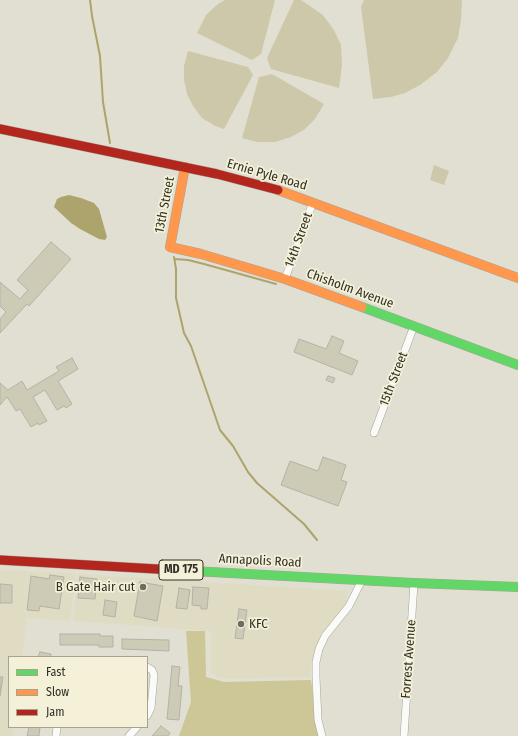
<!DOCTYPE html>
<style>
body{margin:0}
#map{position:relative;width:518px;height:736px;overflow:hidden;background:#e1dfd1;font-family:"Fira Sans Condensed",sans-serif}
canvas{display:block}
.legend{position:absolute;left:8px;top:656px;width:140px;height:72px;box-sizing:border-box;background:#f4f1d8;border:1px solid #a6a391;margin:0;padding:5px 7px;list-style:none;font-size:12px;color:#312f26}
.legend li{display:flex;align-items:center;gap:8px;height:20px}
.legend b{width:20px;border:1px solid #a6a391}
</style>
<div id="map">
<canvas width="518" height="736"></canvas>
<ul class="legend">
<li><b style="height:5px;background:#63d668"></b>Fast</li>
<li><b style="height:5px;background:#ff974d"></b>Slow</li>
<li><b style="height:5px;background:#b3261e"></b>Jam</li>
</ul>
</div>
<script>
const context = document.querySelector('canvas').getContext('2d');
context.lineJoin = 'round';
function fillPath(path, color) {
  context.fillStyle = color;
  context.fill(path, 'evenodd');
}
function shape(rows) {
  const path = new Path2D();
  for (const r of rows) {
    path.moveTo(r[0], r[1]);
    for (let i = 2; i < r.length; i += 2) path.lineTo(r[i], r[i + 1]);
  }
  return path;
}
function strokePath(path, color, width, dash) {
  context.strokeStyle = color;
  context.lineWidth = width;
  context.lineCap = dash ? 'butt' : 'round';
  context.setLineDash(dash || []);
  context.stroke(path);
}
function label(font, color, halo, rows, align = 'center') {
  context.font = font + ' "Fira Sans Condensed",sans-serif';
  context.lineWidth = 3.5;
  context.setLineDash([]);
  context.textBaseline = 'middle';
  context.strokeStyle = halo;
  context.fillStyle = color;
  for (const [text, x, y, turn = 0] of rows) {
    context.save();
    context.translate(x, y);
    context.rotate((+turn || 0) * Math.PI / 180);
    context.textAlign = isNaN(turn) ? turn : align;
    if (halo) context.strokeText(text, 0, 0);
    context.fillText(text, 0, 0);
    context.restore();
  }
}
fillPath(shape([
 [0,570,76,573,70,621,27,618,22,657,9,657,9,727,14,727,13,736,0,736],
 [78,574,348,591,345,607,319,643,312,660,310,677,226,679,211,674,211,631,73,621]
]), '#e0dcc4');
fillPath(shape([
 [225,0,275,0,261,54,252,60,197,33,206,15,218,4],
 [294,0,301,0,323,15,334,30,341,45,342,65,339,88,271,69,267,58],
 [364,0,462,0,461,20,458,38,448,58,437,72,420,85,405,93,391,97,373,99,361,7],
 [188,51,248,67,253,75,224,129,215,126,202,118,193,106,187,94,184,80,184,66],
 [272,74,324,104,315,119,305,129,291,137,275,142,257,142,242,138,259,77],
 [434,165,449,171,444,185,430,180]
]), '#cdc8a9');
fillPath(shape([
 [186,631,205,631,206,677,224,682,311,680,319,736,179,736,191,702]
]), '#cdc697');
fillPath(shape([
 [69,195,81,198,94,203,99,209,107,237,105,240,99,239,80,229,71,223,54,207,57,199,61,197]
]), '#ada46d');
strokePath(shape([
 [90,0,92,16,100,56,103,102,110,143],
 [174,257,176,269,176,298,184,333,191,346,220,430,233,446,248,472,257,483,304,524,317,540],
 [175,259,188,260,204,264,276,284]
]), '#ada46d', 2);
const building = shape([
 [51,242,71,259,29,306,27,304,0,333,0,319,6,312,0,306,0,282,20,299,28,290,17,280,51,242],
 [332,336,344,341,339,353,358,361,352,375,294,352,299,339,326,349,332,336],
 [72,358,78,369,58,381,72,404,66,408,64,406,57,410,45,390,33,397,47,421,39,425,38,423,31,427,20,409,16,411,7,397,0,405,0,383,8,390,22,381,27,390,59,371,56,367,72,358],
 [328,376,335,378,333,383,326,380,328,376],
 [323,457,346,465,341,480,347,482,338,506,281,485,290,461,318,471,323,457],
 [50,575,64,577,59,609,40,606,39,611,27,610,31,576,49,579,50,575],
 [80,577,97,579,95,599,78,598,80,577],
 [140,582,163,586,157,621,134,616,140,582],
 [0,584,12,585,12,603,0,603,0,584],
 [193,587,209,588,207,609,201,609,201,606,192,605,193,587],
 [179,588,190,590,187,609,176,608,179,588],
 [105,600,117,602,115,617,103,615,105,600],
 [239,609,247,610,243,639,235,638,239,609],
 [60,634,100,634,100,636,113,636,113,647,99,647,99,645,60,645,60,634],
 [122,639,169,640,169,651,122,649,122,639],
 [40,652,51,654,51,657,38,657,40,652],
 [172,666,180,667,178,686,182,686,179,720,167,719,172,666],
 [0,677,3,677,0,696,0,677],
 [161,726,170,733,168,736,152,736,161,726],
 [29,727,40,727,39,736,27,736,29,727]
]);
fillPath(building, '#cdcab5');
strokePath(building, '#b4b2a8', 1);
const street = shape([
 [285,279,313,202],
 [374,433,414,326],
 [147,667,152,670,154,675,151,708,147,716],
 [56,736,57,727],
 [129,736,137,727],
 [322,736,318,720,316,677,316,662,319,649,325,636,349,606,362,580],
 [404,736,414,583]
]);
const fast = shape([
 [362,307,518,365],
 [174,570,414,583,518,587]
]);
const slow = shape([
 [185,167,170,247,201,254,285,279,362,307],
 [278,190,518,278]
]);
const jam = shape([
 [0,129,217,174,278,190],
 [0,560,174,570]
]);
strokePath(street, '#a6a59a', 8);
strokePath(fast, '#a6a59a', 10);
strokePath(slow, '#a6a59a', 10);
strokePath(jam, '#a6a59a', 10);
strokePath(street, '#fafaf8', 7);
strokePath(fast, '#63d668', 9);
strokePath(slow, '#ff974d', 9);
strokePath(jam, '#b3261e', 9);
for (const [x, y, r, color] of [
 [143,587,4,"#6f6d62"],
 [241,624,4,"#6f6d62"]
]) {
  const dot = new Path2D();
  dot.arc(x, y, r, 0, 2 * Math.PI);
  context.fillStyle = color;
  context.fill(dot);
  strokePath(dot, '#f4f1d8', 1.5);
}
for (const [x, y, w] of [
 [181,570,44]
]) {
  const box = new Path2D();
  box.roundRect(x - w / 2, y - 10, w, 20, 3);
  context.fillStyle = '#f4f1d8';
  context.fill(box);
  strokePath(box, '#312f26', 1);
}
label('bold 12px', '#312f26', null, [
 ["MD 175",181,570]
]);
label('13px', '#312f26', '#f4f1d8', [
 ["Ernie Pyle Road",267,175,16],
 ["13th Street",165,205,-79],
 ["14th Street",299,240,-70],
 ["Chisholm Avenue",350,289,20],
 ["15th Street",394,379,-69],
 ["Annapolis Road",260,561,3],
 ["Forrest Avenue",409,659,-86]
]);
label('13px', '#312f26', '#f4f1d8', [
 ["B Gate Hair cut",135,587],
 ["KFC",249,624,"left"]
], 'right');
</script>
